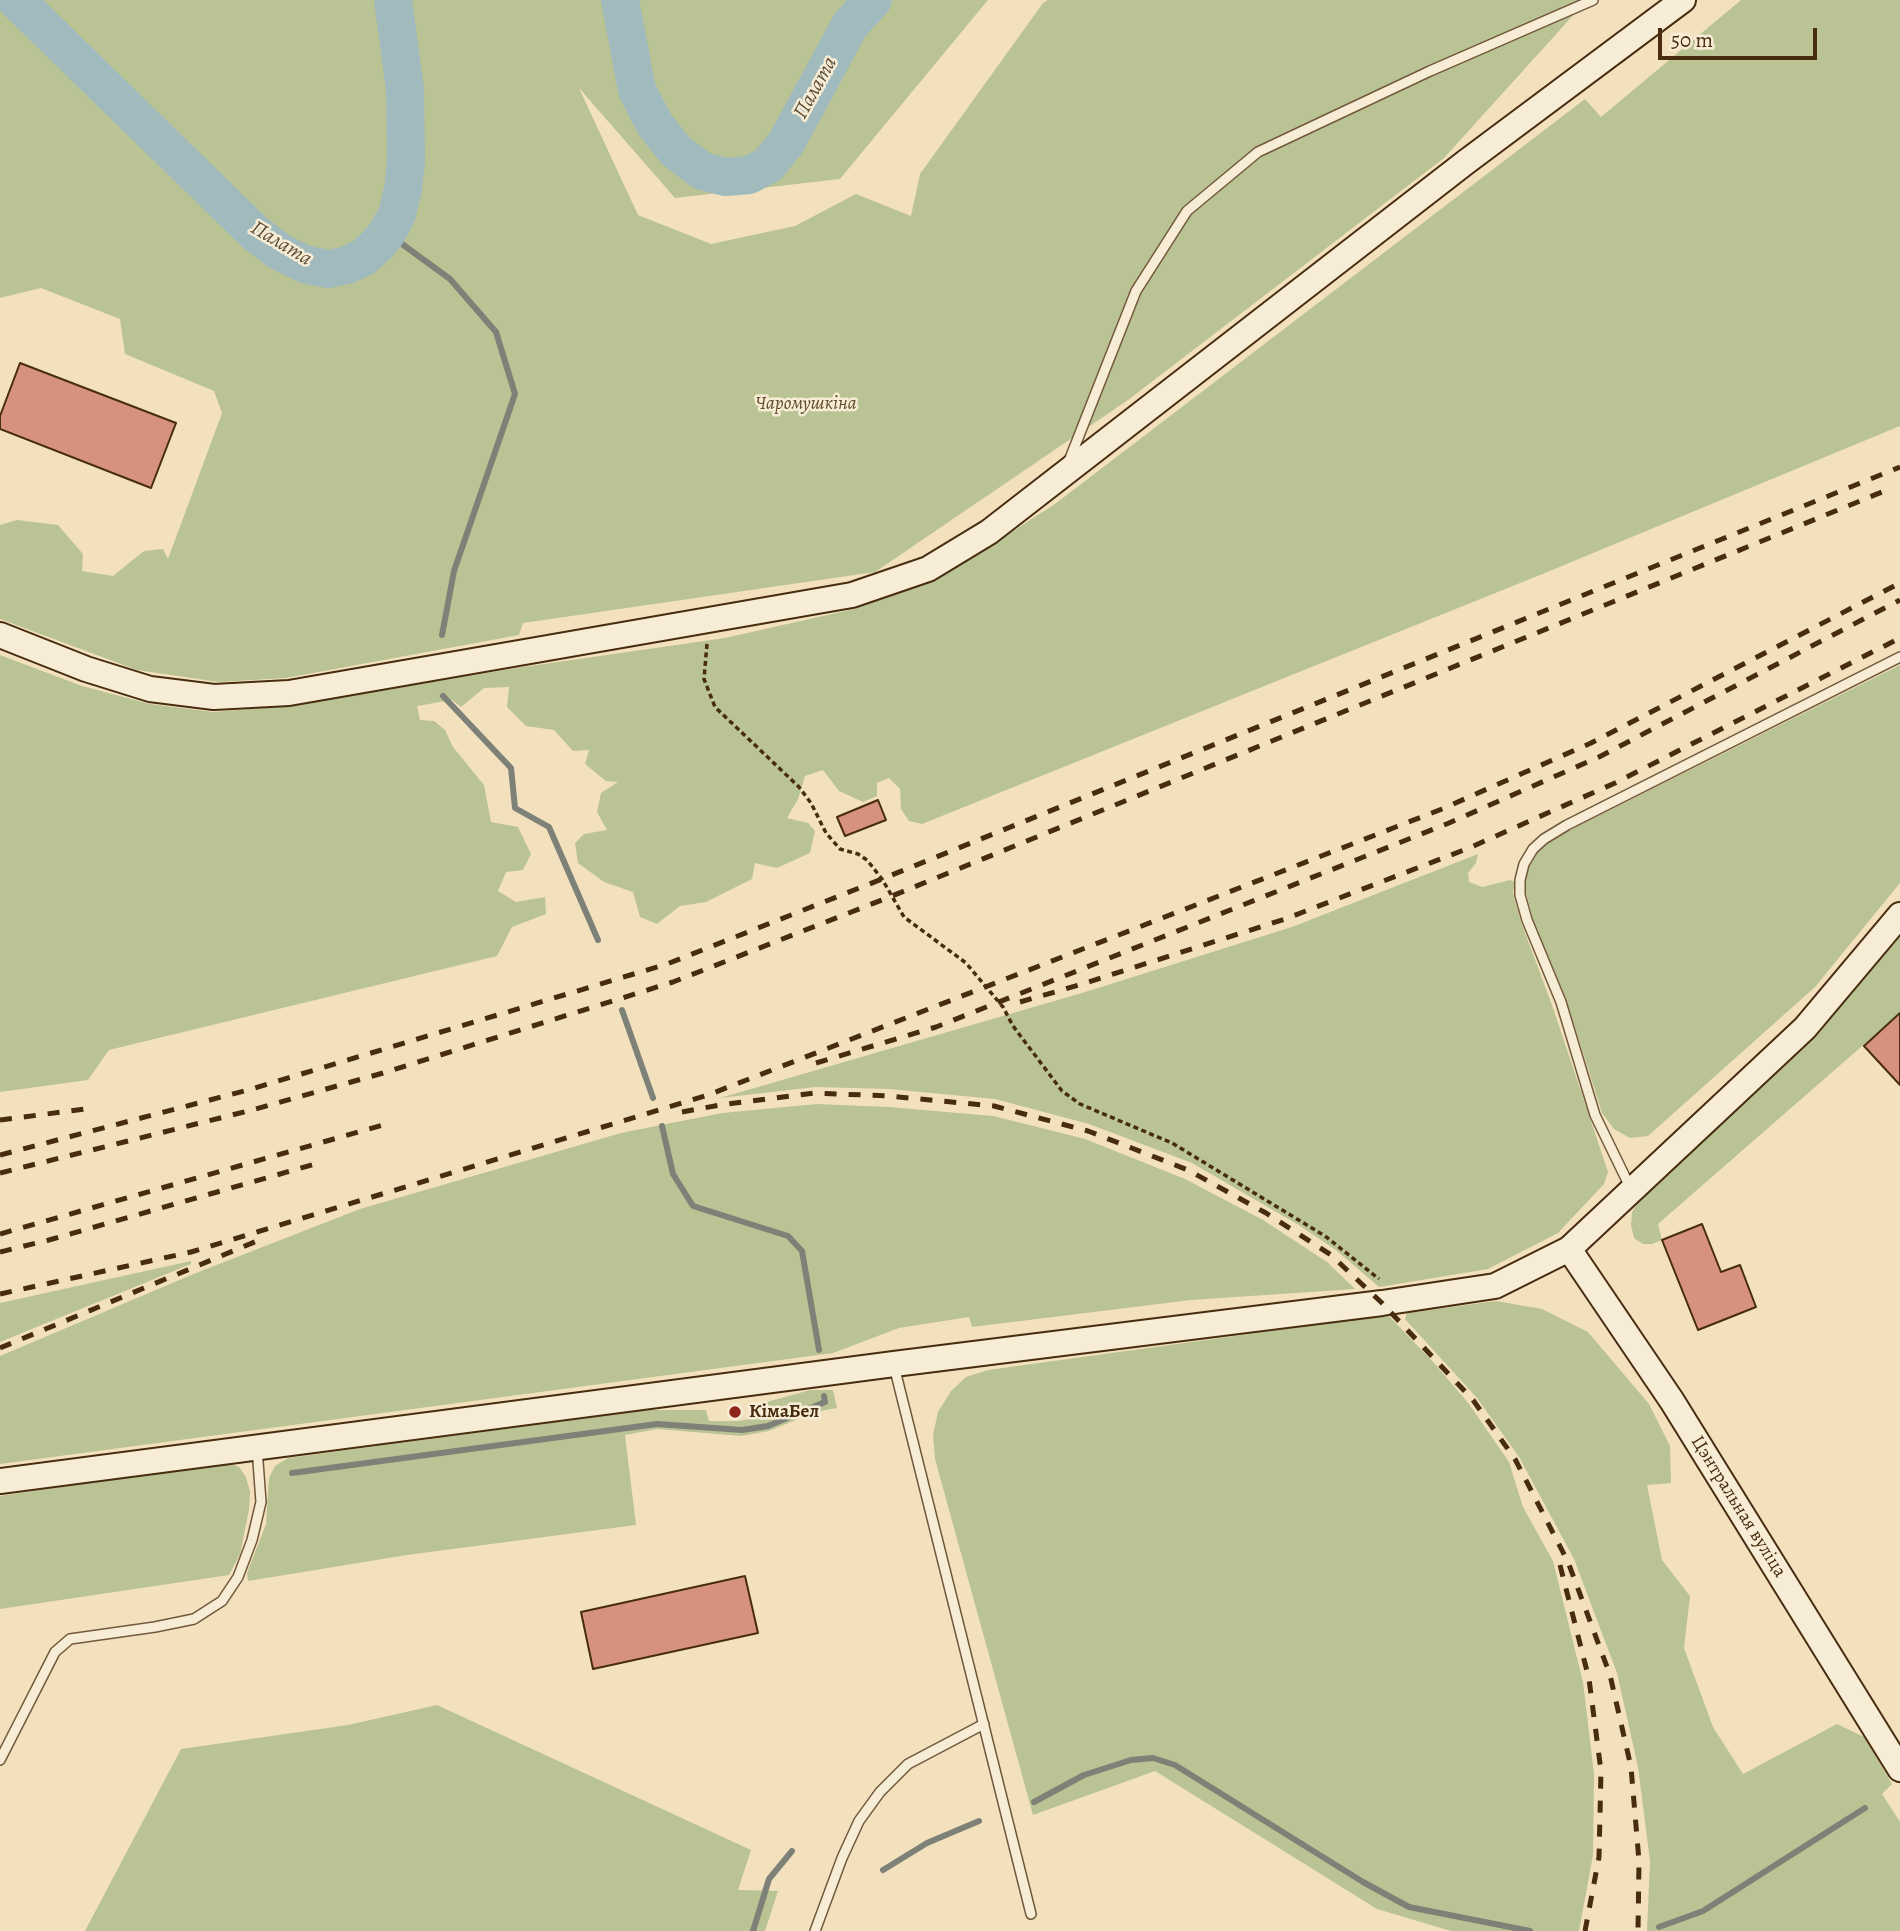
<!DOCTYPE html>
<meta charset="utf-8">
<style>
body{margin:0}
#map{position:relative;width:1900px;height:1931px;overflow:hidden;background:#f3e1be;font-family:Alegreya,serif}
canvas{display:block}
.scale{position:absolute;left:1658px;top:28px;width:159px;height:32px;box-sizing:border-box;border:4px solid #472c0f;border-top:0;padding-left:9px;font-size:21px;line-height:24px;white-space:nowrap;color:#472c0f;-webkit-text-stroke:5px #f7ecd5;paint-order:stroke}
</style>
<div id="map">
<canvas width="1900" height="1931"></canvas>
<div class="scale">50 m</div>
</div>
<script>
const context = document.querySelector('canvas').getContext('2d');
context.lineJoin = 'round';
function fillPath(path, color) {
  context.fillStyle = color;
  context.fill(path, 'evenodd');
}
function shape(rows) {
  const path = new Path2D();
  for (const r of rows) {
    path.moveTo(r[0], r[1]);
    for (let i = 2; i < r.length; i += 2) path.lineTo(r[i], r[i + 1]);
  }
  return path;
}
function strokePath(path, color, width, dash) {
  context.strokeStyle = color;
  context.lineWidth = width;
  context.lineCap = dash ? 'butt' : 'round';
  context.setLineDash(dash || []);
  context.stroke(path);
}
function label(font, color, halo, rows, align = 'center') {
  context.font = font + ' Alegreya,serif';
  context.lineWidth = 5;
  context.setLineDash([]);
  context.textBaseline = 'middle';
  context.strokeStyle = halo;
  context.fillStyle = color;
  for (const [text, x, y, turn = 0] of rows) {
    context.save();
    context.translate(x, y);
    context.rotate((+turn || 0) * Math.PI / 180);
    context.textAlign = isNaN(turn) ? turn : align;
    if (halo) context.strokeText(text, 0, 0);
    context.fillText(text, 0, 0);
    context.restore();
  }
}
fillPath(shape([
 [0,0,988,0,840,179,675,198,579,88,638,215,711,244,795,226,856,194,911,216,920,174,1043,3,1048,0,1587,0,1444,158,1128,400,875,572,523,623,519,635,286,678,219,682,137,670,0,619,0,525,17,520,58,525,83,554,82,571,113,576,144,551,163,549,168,559,222,413,214,391,125,354,120,319,41,288,0,298],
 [1741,0,1900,0,1900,426,1540,575,922,824,909,821,901,809,900,789,889,778,877,783,877,796,863,802,839,791,823,770,805,776,798,799,787,818,808,823,815,831,810,853,777,868,755,863,752,879,706,902,680,906,657,924,640,917,633,892,604,882,578,863,575,843,584,834,607,830,597,812,601,793,618,782,606,781,585,764,589,750,573,751,554,730,526,726,507,707,509,687,484,688,461,707,452,700,417,706,420,720,434,721,445,730,453,747,484,785,491,822,518,827,531,854,523,870,506,872,498,891,516,902,545,897,546,914,512,927,497,956,109,1050,88,1080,0,1092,0,655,82,686,150,704,213,712,288,706,523,667,725,638,854,609,938,579,1055,504,1585,99,1601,117],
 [1900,665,1900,883,1815,987,1648,1136,1630,1138,1614,1129,1602,1113,1566,999,1533,920,1526,892,1525,880,1530,865,1538,851,1547,842,1570,830],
 [1478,854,1476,863,1468,873,1469,882,1482,887,1510,880,1515,882,1513,893,1521,922,1552,1005,1608,1172,1604,1184,1558,1233,1488,1269,1379,1287,1336,1250,1297,1224,1192,1163,1089,1124,995,1099,889,1089,815,1087,720,1098,1082,993,1292,927],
 [1900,934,1900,1013,1658,1224,1662,1240,1652,1244,1643,1244,1634,1238,1631,1225,1632,1212,1639,1201,1815,1038],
 [817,1104,889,1107,993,1116,1085,1139,1185,1179,1263,1220,1327,1262,1355,1289,1191,1300,972,1327,969,1317,899,1328,833,1353,0,1464,0,1356,196,1273,360,1209,621,1133,722,1113],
 [191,1261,191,1264,0,1342,0,1303],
 [1496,1301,1542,1309,1588,1332,1649,1404,1670,1446,1671,1483,1647,1485,1662,1560,1690,1596,1684,1648,1713,1727,1743,1774,1837,1724,1864,1737,1892,1784,1882,1794,1900,1822,1900,1931,1647,1931,1650,1861,1638,1767,1617,1673,1574,1559,1519,1457,1477,1398,1405,1319,1407,1313],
 [1388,1315,1435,1364,1469,1404,1509,1462,1523,1507,1553,1561,1583,1682,1594,1774,1593,1855,1579,1931,1451,1931,1377,1909,1155,1771,1033,1815,935,1459,933,1435,938,1412,951,1391,966,1377,988,1370],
 [810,1390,833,1390,837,1408,815,1412,769,1431,741,1436,657,1429,625,1435,636,1525,407,1555,248,1581,247,1573,266,1524,269,1478,275,1466,288,1458,647,1410,706,1410,709,1421,737,1421,758,1418,756,1405],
 [228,1463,239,1467,246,1477,250,1492,249,1510,240,1554,229,1575,0,1609,0,1496],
 [437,1705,751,1850,738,1890,778,1891,765,1931,85,1931,181,1749,348,1725]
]), '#bac393');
strokePath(shape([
 [387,233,450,279,496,332,515,394,454,571,442,635],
 [443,696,511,768,515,808,549,827,598,940],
 [622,1010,653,1098],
 [662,1126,673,1174,693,1206,788,1236,802,1251,819,1350],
 [292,1473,657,1424,742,1430,768,1426,825,1402,824,1396],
 [1034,1802,1084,1775,1131,1760,1153,1758,1175,1765,1363,1882,1409,1907,1530,1931],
 [883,1870,927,1843,979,1821],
 [1659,1927,1703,1911,1865,1808],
 [753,1931,769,1879,792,1851]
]), '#7d8177', 6);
strokePath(shape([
 [16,0,254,232,280,252,307,265,329,269,347,265,364,257,377,245,387,233,397,214,403,189,406,161,405,89,393,0],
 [620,0,637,90,655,125,676,151,702,171,726,177,749,175,768,165,786,143,850,25,873,0]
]), '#a1babd', 38);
const building = shape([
 [20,363,176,423,151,488,0,429,0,416,20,363],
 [878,800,886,820,845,836,837,817,878,800],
 [1900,1013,1900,1085,1864,1046,1900,1013],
 [1702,1224,1721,1272,1740,1265,1756,1307,1698,1330,1662,1240,1702,1224],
 [745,1576,758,1633,593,1669,581,1612,745,1576]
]);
fillPath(building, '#d7927d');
strokePath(building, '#472c0f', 2);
const lane = shape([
 [1069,461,1136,291,1187,211,1258,152,1430,71,1593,0],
 [1630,1187,1595,1115,1561,1002,1527,920,1520,895,1520,880,1524,864,1533,849,1544,839,1567,825,1900,657],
 [894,1366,1031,1914],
 [0,1760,55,1652,70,1639,155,1627,194,1619,222,1601,238,1577,252,1540,261,1502,257,1448],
 [815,1931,842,1858,859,1821,880,1792,908,1764,984,1724]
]);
const secondary = shape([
 [0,635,86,669,150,689,214,697,289,693,852,595,928,569,989,532,1466,162,1683,0],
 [1569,1249,1672,1401,1900,1769],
 [0,1481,894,1364,1382,1303,1495,1286,1569,1249,1805,1028,1900,915]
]);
strokePath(lane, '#72593b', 12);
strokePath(secondary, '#472c0f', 28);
strokePath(shape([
 [707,644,704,679,715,707,799,787,811,803,826,833,840,849,858,854,867,860,882,879,904,917,966,963,1003,1007,1013,1026,1062,1091,1080,1104,1172,1143,1325,1236,1379,1279]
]), '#472c0f', 3.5, [5, 3.5]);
strokePath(lane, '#f7ecd5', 9);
strokePath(secondary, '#f7ecd5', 24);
strokePath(shape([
 [1020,1002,1079,985,1285,919,1469,848,1615,783,1900,638],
 [816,1063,936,1027,1449,823,1599,757,1900,600],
 [682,1112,720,1105,815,1093,888,1096,994,1106,1088,1131,1188,1170,1266,1213,1331,1255,1382,1303,1473,1400,1515,1459,1568,1562,1610,1675,1631,1767,1639,1861,1638,1931],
 [0,1120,93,1108],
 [0,1155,248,1090,667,964,882,879,1900,467],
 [0,1173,252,1110,383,1073,673,982,892,896,1882,492],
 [0,1234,383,1125],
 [0,1252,49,1240,322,1162],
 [0,1294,191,1252,708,1095,1442,809,1591,743,1900,583],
 [0,1348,257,1241],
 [1560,1565,1589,1679,1601,1771,1599,1857,1585,1931]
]), '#472c0f', 5, [12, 12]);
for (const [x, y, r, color] of [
 [735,1412,7,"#8f2418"]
]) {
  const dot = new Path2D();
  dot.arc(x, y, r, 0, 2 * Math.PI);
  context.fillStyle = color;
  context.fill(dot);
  strokePath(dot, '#f7ecd5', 2.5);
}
label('italic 19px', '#5e4a29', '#f7ecd5', [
 ["Чаромушкіна",806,404]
]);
label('bold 19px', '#472c0f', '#f7ecd5', [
 ["КімаБел",749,1412]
], 'left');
label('19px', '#472c0f', '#f7ecd5', [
 ["Цэнтральная вуліца",1738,1507,58]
]);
label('italic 21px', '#5e503a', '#f7ecd5', [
 ["Палата",816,88,-61],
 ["Палата",281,244,31]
]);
</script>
